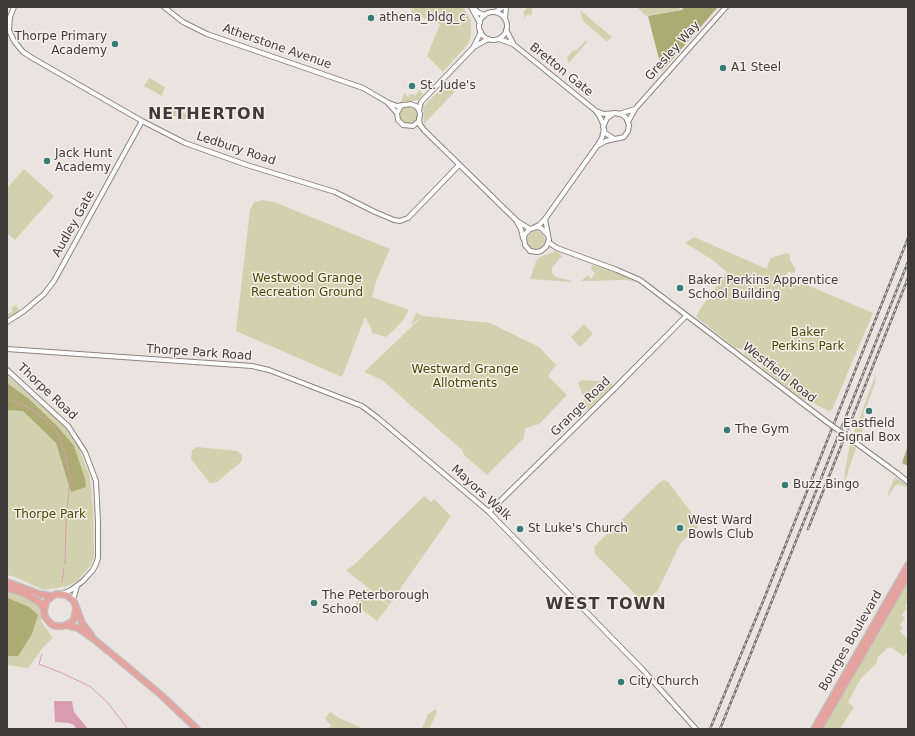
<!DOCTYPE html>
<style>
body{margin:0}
#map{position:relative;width:915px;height:736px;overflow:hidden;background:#ebe3df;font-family:"DejaVu Sans",sans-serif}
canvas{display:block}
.frame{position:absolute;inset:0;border:8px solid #3e3b39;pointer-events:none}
</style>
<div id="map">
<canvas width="915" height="736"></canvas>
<div class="frame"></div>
</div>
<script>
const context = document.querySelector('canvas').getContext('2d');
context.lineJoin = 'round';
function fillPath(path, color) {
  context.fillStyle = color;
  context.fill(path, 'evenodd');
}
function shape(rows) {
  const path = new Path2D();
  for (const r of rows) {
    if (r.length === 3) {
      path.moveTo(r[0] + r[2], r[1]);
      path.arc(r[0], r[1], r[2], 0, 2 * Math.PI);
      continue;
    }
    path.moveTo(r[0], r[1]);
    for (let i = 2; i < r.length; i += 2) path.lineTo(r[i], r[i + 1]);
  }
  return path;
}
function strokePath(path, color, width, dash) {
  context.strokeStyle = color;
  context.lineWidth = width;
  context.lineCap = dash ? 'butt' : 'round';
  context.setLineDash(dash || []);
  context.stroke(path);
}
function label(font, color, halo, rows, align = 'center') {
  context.font = font + ' "DejaVu Sans",sans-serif';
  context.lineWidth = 3;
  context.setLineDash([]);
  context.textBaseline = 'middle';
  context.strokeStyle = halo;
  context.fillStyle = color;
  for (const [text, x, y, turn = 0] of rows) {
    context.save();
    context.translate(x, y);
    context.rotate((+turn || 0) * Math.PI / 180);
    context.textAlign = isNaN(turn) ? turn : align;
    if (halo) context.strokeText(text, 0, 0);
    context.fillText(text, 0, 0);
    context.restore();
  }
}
fillPath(shape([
 [412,7,463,7,471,20,471,36,468,44,443,72,427,56,440,24,411,13],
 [528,7,534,7,531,10,533,12,530,16,528,14,523,20,525,15,523,13],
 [637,7,677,7,681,10,646,16],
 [580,10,612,37,608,41,606,41,583,21],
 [586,40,587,42,569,63,567,59,568,56,574,50,576,51],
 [149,78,165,87,162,96,144,86],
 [446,83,455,91,424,124,423,107],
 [419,90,423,94,418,100,401,102,404,93,408,97,410,94,416,95],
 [168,107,187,114,185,120,166,113],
 [409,116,9],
 [24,169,54,196,15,240,7,233,7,188],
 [263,200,274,202,390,249,376,281,372,297,409,310,403,320,394,330,386,337,372,333,371,328,365,317,342,377,236,331,250,210,254,202],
 [536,240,9],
 [694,237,767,269,768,264,771,258,787,253,790,255,790,260,795,268,795,273,788,272,786,275,786,277,796,281,798,280,802,281,807,285,873,313,832,410,828,411,810,401,804,400,762,368,761,362,756,363,744,354,745,350,736,348,696,317,700,309,727,272,711,259,685,243],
 [556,251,560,253,562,257,559,259,552,268,552,273,556,277,572,281,571,282,530,279,536,261,540,257],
 [592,265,615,272,638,282,626,280,581,281,588,275,591,279,595,274,591,268],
 [16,305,19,311,15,314,7,318,7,315,13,311,11,308],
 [416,313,423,316,490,323,539,347,556,365,548,376,567,395,539,424,525,428,524,438,487,475,464,455,462,450,382,380,364,372,423,316,411,325],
 [584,324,593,334,580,347,571,337],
 [876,374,875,384,863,415,868,418,860,437,854,432],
 [7,375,64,426,79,448,90,477,93,508,94,557,91,565,77,581,67,586,44,590,15,577,7,575],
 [582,380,610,382,613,385,588,410,578,383],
 [850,444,856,448,844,484,845,471],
 [197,447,237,451,242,455,242,461,217,482,210,483,191,459,192,450],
 [895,477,908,486,908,488,898,484,895,486,887,498,888,493],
 [664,480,668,482,696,519,698,527,680,544,658,590,644,603,595,554,594,547,660,482],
 [424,496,431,502,434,499,451,516,389,605,346,570,354,565],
 [908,581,908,602,905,606,907,608,902,615,905,618,900,625,903,627,900,631,908,639,908,652,903,656,891,647,886,649,877,658,877,663,861,678,848,702,854,707,840,729,822,729],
 [367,589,389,606,377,621,355,604],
 [7,591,23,597,37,605,41,612,41,621,53,638,44,646,28,668,7,665],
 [436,709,437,712,429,729,422,729,428,714],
 [330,712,339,718,360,727,359,729,328,729,331,725,325,719]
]), '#d2d1ae');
fillPath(shape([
 [684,7,718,7,662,71,648,16,682,10],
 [7,383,29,399,58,427,74,446,85,479,86,487,71,492,56,443,23,411,7,410],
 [908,445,908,466,902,463],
 [8,598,29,607,38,615,32,634,18,656,7,656,7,601]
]), '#adaa73');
fillPath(shape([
 [54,701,72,701,74,712,88,729,76,729,74,725,69,723,55,722]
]), '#d79caf');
strokePath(shape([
 [7,398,26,406,46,420,57,431,65,453,70,478,66,521,65,564],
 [62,582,64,568],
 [42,654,39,664,62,673,91,687,108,703,128,729]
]), '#d79caf', 1);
const tertiary = shape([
 [14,7,10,17,9,30,14,41,23,52,34,59,142,121,185,143,247,165,335,192,375,212,394,220,400,221,408,218,459,165],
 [164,7,183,22,207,34,363,88,387,102,397,113],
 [471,7,480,23],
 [473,8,479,13,485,15],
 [495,12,503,7],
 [493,26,14],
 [505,18,506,7],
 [506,30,513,43],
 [499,39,513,44,596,111,600,117,603,124],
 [474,47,488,39],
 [389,103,397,106,411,104],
 [402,105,397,113,398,120,403,125,413,126,419,121,420,115,419,110,416,106,410,104],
 [419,110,421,102,473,48,481,32],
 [596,111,604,114,616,113,623,115,626,118,629,125,628,131,624,137,606,141,597,146],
 [613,114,607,118,603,127,605,133,613,138],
 [619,114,635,109],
 [419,118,420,125,425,131,517,221,530,229],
 [628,122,635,109,726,7],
 [545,219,549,240,546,247,541,251,537,252,530,251,525,245,524,238,525,234,530,229,537,227,541,228,547,234],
 [517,222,521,229,523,238],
 [533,228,539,225,545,219,597,146,602,138,604,129],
 [548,242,557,248,617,270,640,280,827,422],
 [7,322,24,311,44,294,54,281,142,121],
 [7,349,252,366,269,370,362,406,378,418,489,512,643,670,696,729],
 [7,370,68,426,85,452,96,481,98,522,98,558,96,564,93,570,83,581,71,590,62,594],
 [897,473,908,482],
 [489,512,615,388,686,316],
 [73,600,77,586]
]);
const primary = shape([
 [7,582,39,594,52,596],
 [7,588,23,593,39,602,44,609],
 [76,608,74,619,70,623,63,626,55,626,51,624,45,617,44,611,46,602,52,596,57,594,66,595,73,600,75,604,82,623,91,635],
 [66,625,78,628,95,640,160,694,197,729],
 [814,729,908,565],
 [819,729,908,575]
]);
strokePath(tertiary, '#8b8480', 6);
strokePath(primary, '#c1c0c0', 8);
strokePath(tertiary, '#fff', 4);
strokePath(primary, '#e5a3a0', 5.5);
const rail = shape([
 [808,529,908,278],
 [710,729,764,599,908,238],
 [720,729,749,658,908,262]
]);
strokePath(rail, '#77726f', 2.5);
strokePath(rail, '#f8f0ec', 1, [3]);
const tertiaryBridge = shape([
 [827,422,897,473]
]);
strokePath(tertiaryBridge, '#8b8480', 6, []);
strokePath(tertiaryBridge, '#fff', 4);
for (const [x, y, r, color] of [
 [371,18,4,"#367d76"],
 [115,44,4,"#367d76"],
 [723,68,4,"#367d76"],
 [412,86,4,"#367d76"],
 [47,161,4,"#367d76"],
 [680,288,4,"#367d76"],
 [869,411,4,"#367d76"],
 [727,430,4,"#367d76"],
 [785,485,4,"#367d76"],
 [680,528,4,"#367d76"],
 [520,529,4,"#367d76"],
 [314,603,4,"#367d76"],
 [621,682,4,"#367d76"]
]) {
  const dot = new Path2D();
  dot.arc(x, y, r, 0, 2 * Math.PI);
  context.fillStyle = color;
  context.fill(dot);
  strokePath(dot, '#f8f0ec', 1.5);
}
label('12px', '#3e3b39', '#f8f0ec', [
 ["athena_bldg_c",379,18],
 ["Thorpe Primary",107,37,"right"],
 ["Academy",107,51,"right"],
 ["A1 Steel",731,68],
 ["St. Jude's",420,86],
 ["Jack Hunt",55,154],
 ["Academy",55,168],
 ["Baker Perkins Apprentice",688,281],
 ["School Building",688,295],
 ["Eastfield",869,424,"center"],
 ["Signal Box",869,438,"center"],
 ["The Gym",735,430],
 ["Buzz Bingo",793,485],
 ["West Ward",688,521],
 ["Bowls Club",688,535],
 ["St Luke's Church",528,529],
 ["The Peterborough",322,596],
 ["School",322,610],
 ["City Church",629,682]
], 'left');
label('12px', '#3e3b39', '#f8f0ec', [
 ["Atherstone Avenue",277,47,19],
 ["Gresley Way",673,51,-48],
 ["Bretton Gate",561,70,39],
 ["Ledbury Road",236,149,18],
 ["Audley Gate",74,224,-61],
 ["Thorpe Park Road",199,353,4],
 ["Westfield Road",779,373,38],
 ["Thorpe Road",47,392,43],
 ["Grange Road",581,407,-45],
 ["Mayors Walk",481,493,42],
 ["Bourges Boulevard",851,641,-60]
]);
label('12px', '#4a4600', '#f8f0ec', [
 ["Westwood Grange",307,279],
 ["Recreation Ground",307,293],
 ["Baker",808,333],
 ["Perkins Park",808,347],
 ["Westward Grange",465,370],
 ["Allotments",465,384],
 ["Thorpe Park",50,515]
]);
context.letterSpacing = '1px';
label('bold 16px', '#403a37', '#f8f0ec', [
 ["NETHERTON",207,115],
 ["WEST TOWN",606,605]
]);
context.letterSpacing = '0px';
</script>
